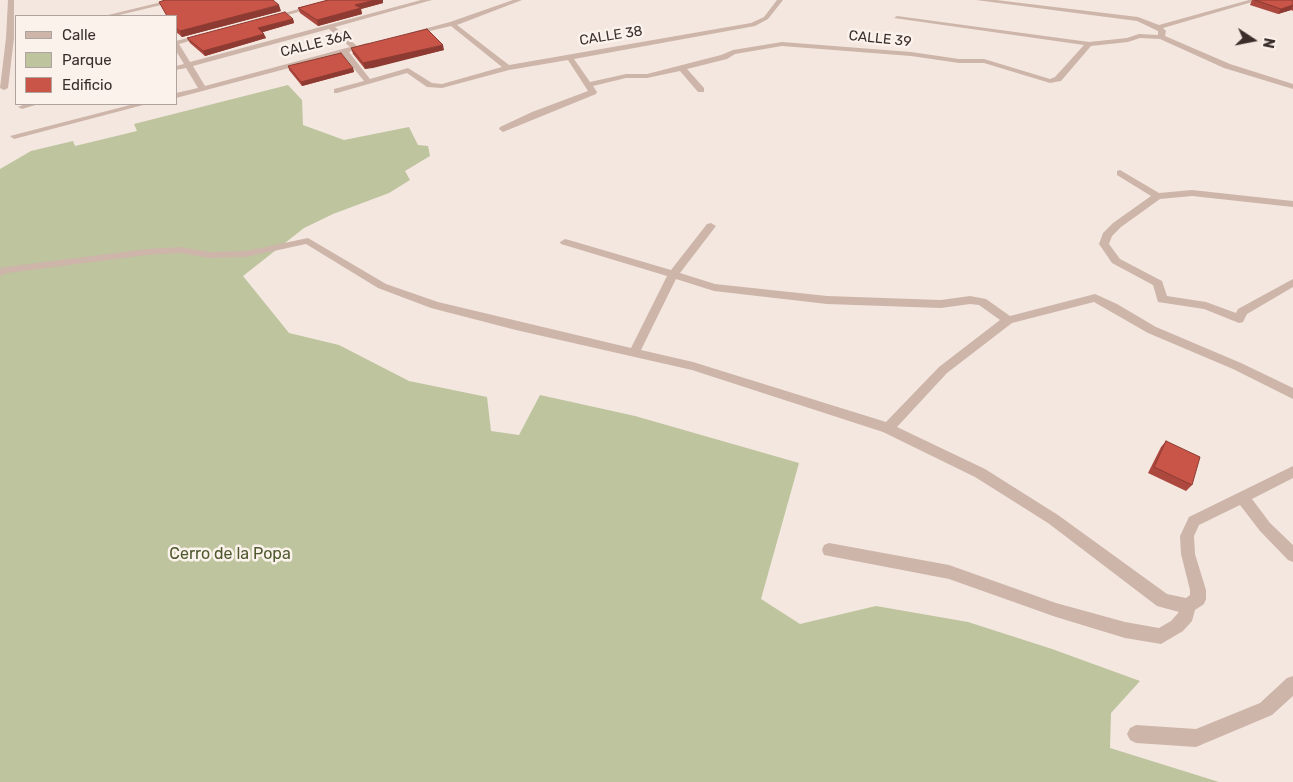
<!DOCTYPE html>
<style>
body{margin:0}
#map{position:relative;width:1293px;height:782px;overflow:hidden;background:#f4e7df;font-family:Rubik,sans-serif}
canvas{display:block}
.legend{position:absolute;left:15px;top:15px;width:162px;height:90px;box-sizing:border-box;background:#fbf2ec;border:1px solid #aea39e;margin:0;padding:6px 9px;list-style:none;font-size:15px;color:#3a2d2a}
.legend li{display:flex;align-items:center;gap:10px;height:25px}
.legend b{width:25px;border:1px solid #aea39e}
.north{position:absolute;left:1228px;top:15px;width:50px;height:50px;-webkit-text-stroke:4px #fbf2ec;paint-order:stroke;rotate:101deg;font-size:14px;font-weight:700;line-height:20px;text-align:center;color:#3a2d2a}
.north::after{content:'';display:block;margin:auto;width:18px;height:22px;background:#3a2d2a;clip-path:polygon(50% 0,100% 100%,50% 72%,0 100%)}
</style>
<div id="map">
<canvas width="1293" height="782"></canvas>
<ul class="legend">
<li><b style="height:6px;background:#cdb5aa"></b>Calle</li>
<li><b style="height:14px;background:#bdc49e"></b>Parque</li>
<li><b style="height:14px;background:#c95448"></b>Edificio</li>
</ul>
<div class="north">N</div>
</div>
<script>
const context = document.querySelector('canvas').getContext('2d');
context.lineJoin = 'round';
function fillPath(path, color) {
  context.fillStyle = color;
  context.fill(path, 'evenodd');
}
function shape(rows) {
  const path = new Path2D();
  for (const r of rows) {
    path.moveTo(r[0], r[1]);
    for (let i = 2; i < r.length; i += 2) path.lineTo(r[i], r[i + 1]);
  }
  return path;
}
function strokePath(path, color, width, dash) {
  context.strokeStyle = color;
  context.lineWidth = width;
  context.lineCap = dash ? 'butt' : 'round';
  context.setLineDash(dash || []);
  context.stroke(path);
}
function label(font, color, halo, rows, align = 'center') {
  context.font = font + ' Rubik,sans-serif';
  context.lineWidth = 5;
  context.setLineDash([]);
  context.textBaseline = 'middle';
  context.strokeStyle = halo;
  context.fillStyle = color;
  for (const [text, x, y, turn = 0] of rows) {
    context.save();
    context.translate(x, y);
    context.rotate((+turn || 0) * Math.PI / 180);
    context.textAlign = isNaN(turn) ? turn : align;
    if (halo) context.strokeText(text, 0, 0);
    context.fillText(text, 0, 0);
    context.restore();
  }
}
fillPath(shape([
 [288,85,302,100,303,125,344,140,409,127,418,145,428,146,430,156,405,171,410,180,389,193,333,214,304,228,243,276,289,333,339,345,409,381,487,397,491,431,519,435,540,395,635,416,799,463,761,599,800,624,876,606,968,622,1052,649,1140,681,1111,713,1110,748,1219,782,0,782,0,169,31,151,73,141,75,146,137,131,134,124]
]), '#bdc49e');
fillPath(shape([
 [8,0,14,0,14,38,8,88,4,90,0,88,6,38,8,0],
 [170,0,182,0,115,16,104,16,170,0],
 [330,0,341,0,270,20,267,18,330,0],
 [421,0,432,0,335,27,357,46,367,43,371,45,349,52,370,79,408,68,432,83,442,84,502,67,451,26,413,35,409,33,450,22,513,0,522,0,457,25,509,65,751,23,764,17,777,0,783,0,768,19,755,26,574,59,590,82,626,74,647,74,721,55,733,50,782,42,911,52,959,59,984,59,1050,79,1055,77,1084,45,894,18,897,16,1089,42,1127,38,1139,34,1158,35,1158,31,1137,21,976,0,996,0,1138,17,1159,25,1249,0,1259,0,1163,28,1166,31,1165,36,1230,64,1293,84,1293,89,1224,68,1160,39,1140,38,1128,42,1091,46,1061,81,1050,83,984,63,959,63,911,56,782,46,735,54,727,59,687,69,704,88,704,92,698,92,680,71,647,78,626,78,593,86,597,92,596,94,503,132,499,129,500,127,532,112,588,91,568,60,509,70,442,88,427,87,407,73,337,93,334,93,334,89,364,81,342,54,176,98,176,93,198,88,186,68,176,70,176,66,184,64,176,51,176,41,203,34,207,36,179,44,190,62,421,0],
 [329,29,350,47,205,86,193,66,329,29],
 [25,104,39,104,22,109,18,107,25,104],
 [134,104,147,104,14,139,10,136,134,104],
 [1120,170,1159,193,1192,190,1293,201,1293,207,1192,196,1160,199,1121,227,1112,236,1109,244,1120,259,1162,281,1167,296,1206,302,1236,313,1238,309,1293,279,1293,287,1247,314,1243,322,1239,323,1204,309,1158,302,1153,285,1112,263,1099,244,1103,233,1113,223,1151,196,1117,175,1117,171,1120,170],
 [711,223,716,226,680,273,715,284,827,296,941,300,970,296,986,299,1010,316,1095,294,1117,304,1156,327,1241,363,1293,388,1293,399,1233,369,1148,333,1094,302,1012,323,947,373,897,427,985,469,1058,515,1167,594,1186,598,1190,595,1190,590,1181,554,1180,536,1189,517,1293,466,1293,478,1252,499,1270,523,1293,545,1293,562,1288,560,1260,531,1240,505,1199,525,1194,536,1195,554,1206,590,1206,599,1204,604,1195,610,1192,621,1183,631,1161,644,1125,638,1056,617,949,579,824,555,822,550,824,545,829,543,949,565,1056,603,1125,622,1159,628,1171,621,1179,612,1157,606,1048,523,975,477,883,432,692,370,516,330,431,308,378,288,306,244,246,257,209,258,181,253,147,255,8,273,0,276,0,268,5,267,147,249,181,247,209,252,246,251,308,238,386,284,438,302,631,348,667,276,561,244,560,242,565,239,569,240,671,270,707,224,711,223],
 [676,279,714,291,827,304,941,308,970,304,979,305,1000,320,939,367,886,422,693,362,641,350,676,279],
 [1293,676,1293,696,1272,715,1196,747,1136,743,1130,740,1127,734,1130,728,1136,725,1196,729,1260,703,1287,678,1293,676]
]), '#cdb5aa');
fillPath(shape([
 [328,0,384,0,383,0,383,3,361,9,362,14,318,26,300,13,298,8],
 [1252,0,1293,0,1293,11,1291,10,1278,14,1250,5],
 [281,11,182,37,176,32,176,16],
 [293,19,294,23,262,32,266,38,205,56,190,43,187,38],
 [351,48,444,50,365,69,353,54],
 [288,66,353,68,354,72,302,86,289,70],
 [1166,441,1192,485,1186,491,1148,473,1161,447]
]), '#ad483e');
fillPath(shape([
 [375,0,384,0,383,0,383,3,361,9,362,14,318,26,317,20,355,5],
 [279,5,281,11,182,37,180,31],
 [1293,5,1291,10,1278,14,1281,9],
 [293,19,294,23,260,33,258,28],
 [264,34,266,38,205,56,203,51],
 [443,45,444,50,373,68,365,69,363,63],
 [353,68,354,72,302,86,301,82]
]), '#8d3b32');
const building = shape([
 [165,0,273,0,279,5,180,31,176,28,176,16,167,16,159,2,165,0],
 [328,0,375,0,355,5,361,8,317,20,298,8,328,0],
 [1255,0,1293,0,1293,5,1281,9,1255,0],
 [285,12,293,19,258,28,264,34,203,51,187,38,285,12],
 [427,29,443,45,363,63,351,48,427,29],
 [341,53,353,68,301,82,288,66,341,53],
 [1166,441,1200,457,1192,485,1154,467,1166,441]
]);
fillPath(building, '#c95448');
strokePath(building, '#8d3b32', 1);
label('14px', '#3a2d2a', '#fbf2ec', [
 ["CALLE 38",611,36,-9],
 ["CALLE 39",880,39,6],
 ["CALLE 36A",316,44,-14]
]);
label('16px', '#4f592d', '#fbf2ec', [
 ["Cerro de la Popa",230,554]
]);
</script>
